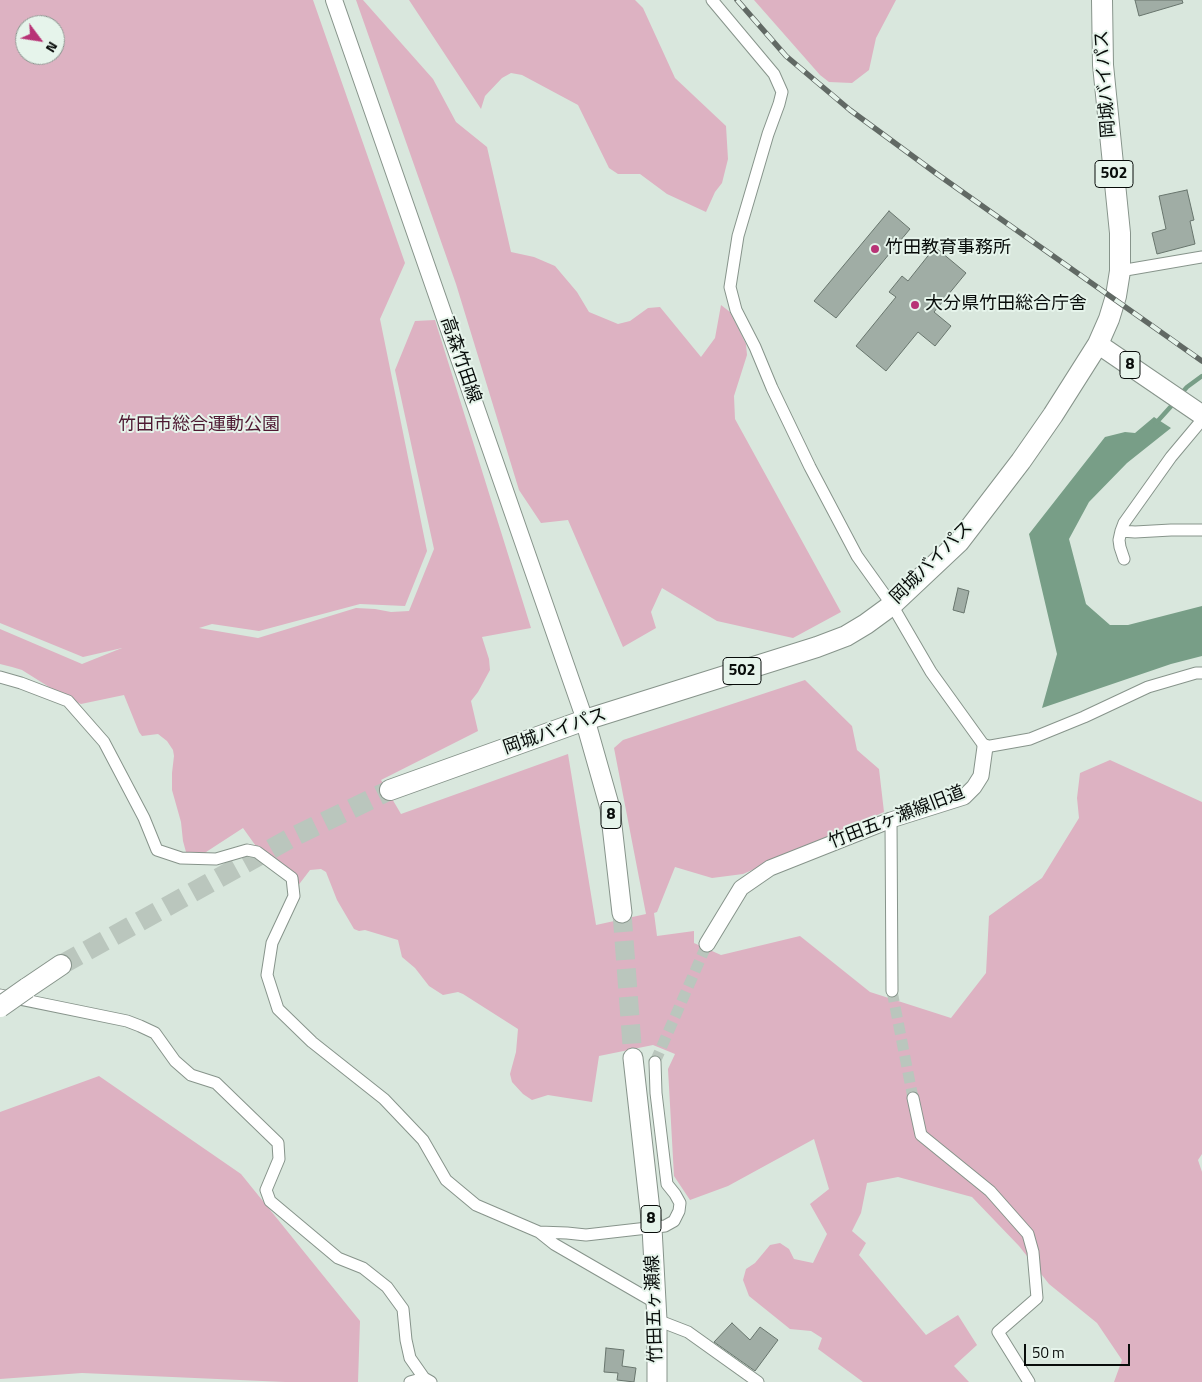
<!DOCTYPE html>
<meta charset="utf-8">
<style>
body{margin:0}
#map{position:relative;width:1202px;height:1382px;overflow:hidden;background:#d9e7dd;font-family:"Titillium Web",sans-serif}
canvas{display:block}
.north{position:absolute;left:15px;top:15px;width:50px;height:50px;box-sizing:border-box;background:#e6f4eb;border:1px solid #8d9791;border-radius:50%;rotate:121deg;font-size:14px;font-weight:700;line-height:20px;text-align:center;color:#080c0a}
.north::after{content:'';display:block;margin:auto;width:18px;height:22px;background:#b83376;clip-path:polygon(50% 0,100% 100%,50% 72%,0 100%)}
.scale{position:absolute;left:1024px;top:1344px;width:106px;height:22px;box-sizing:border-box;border:2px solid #080c0a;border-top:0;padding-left:6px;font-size:15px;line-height:18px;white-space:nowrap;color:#080c0a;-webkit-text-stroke:4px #e6f4eb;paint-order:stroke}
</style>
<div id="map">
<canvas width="1202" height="1382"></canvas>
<div class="north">N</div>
<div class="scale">50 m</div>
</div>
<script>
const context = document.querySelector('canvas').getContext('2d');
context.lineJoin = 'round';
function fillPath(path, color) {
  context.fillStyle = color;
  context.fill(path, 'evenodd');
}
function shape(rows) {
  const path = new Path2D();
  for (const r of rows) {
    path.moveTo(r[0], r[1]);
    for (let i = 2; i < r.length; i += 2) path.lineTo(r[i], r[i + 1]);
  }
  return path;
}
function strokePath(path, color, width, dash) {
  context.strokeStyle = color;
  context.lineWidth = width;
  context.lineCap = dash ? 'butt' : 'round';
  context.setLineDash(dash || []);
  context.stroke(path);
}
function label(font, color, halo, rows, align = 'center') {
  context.font = font + ' "Titillium Web","Noto Sans JP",sans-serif';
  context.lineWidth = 4;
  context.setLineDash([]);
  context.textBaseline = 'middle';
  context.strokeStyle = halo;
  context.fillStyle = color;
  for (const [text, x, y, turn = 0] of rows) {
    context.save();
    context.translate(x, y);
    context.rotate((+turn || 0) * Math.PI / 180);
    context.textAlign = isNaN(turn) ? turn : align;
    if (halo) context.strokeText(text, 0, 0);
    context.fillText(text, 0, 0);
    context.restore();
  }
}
fillPath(shape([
 [0,0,313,0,405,263,380,319,427,551,405,606,360,604,259,631,212,624,199,628,258,638,356,608,375,609,391,612,409,611,434,549,395,370,415,321,435,320,531,628,482,637,489,659,490,670,478,692,471,701,478,731,381,780,401,814,568,754,596,925,646,914,614,748,623,740,805,680,852,726,857,750,879,769,884,812,743,874,712,878,675,867,657,912,654,913,657,936,694,931,694,943,721,955,800,936,870,992,951,1018,986,973,989,916,1042,878,1079,818,1077,798,1080,773,1110,760,1202,802,1202,1154,1198,1160,1202,1172,1202,1382,1114,1382,1122,1360,1097,1323,1049,1284,1019,1246,972,1197,898,1177,867,1183,861,1213,852,1231,866,1243,859,1255,926,1335,958,1315,977,1345,954,1366,969,1382,863,1382,818,1349,822,1338,811,1331,790,1329,749,1296,743,1280,746,1269,755,1263,770,1245,780,1243,789,1249,794,1259,813,1263,827,1234,810,1204,829,1189,814,1139,728,1186,690,1200,674,1176,668,1069,675,1054,653,1045,599,1056,592,1102,548,1095,532,1100,523,1094,512,1082,510,1074,516,1052,518,1029,463,994,458,992,443,995,429,986,415,968,402,957,398,940,365,930,359,931,354,929,337,900,326,872,321,869,310,870,297,887,263,856,243,828,203,854,186,852,183,841,181,822,172,790,172,773,174,756,173,750,167,741,158,734,142,736,139,732,124,695,81,704,65,697,22,670,12,667,0,664,0,629,82,664,122,648,83,657,0,623],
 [25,25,55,25,55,55,25,55],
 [356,0,363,0,433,79,456,122,487,147,511,252,534,257,555,266,577,292,589,312,618,324,630,321,648,308,660,307,701,357,715,338,721,305,730,312,746,344,747,355,734,396,735,419,841,612,793,638,717,621,662,588,651,612,656,628,623,647,568,520,541,523,519,490,456,284],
 [409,0,635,0,643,8,675,78,726,126,728,159,722,183,715,192,706,212,667,194,640,174,618,174,609,168,578,105,522,75,511,73,502,78,485,96,481,109],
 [754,0,896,0,876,38,869,70,852,83,829,82,820,75],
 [99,1076,241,1174,360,1321,358,1382,285,1382,82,1373,0,1379,0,1112]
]), '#ddb2c2');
fillPath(shape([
 [1154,417,1171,428,1127,463,1089,502,1069,539,1086,604,1110,625,1128,625,1202,606,1202,656,1171,664,1042,708,1057,654,1029,534,1105,437,1125,432,1135,433]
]), '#789e87');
strokePath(shape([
 [1180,395,1187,387,1202,376],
 [1156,423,1174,403]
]), '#789e87', 4.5);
const building = shape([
 [1135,0,1182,0,1183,3,1139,16,1135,0],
 [1187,190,1194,220,1190,221,1195,244,1157,254,1152,233,1166,229,1159,196,1187,190],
 [889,211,910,229,836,318,814,301,889,211],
 [935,247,966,273,934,312,951,326,935,346,918,332,886,371,856,346,896,297,889,292,902,276,908,281,935,247],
 [958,588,969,591,964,613,953,610,958,588],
 [732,1323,750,1340,760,1327,778,1340,755,1371,714,1342,732,1323],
 [606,1348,624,1350,622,1366,636,1368,634,1382,617,1380,618,1373,604,1372,606,1348]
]);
fillPath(building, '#a0ada5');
strokePath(building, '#68756d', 1);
strokePath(shape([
 [892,991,913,1098],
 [655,1062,707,944]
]), '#bac6bd', 11, [11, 5.5]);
strokePath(shape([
 [622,913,633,1058]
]), '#bac6bd', 19, [19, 9]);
strokePath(shape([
 [61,965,291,838,390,790]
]), '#bac6bd', 20, [20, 10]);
const minor = shape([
 [712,0,774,74,782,92,779,104,768,134,738,236,730,287,736,310,755,347,772,388,810,467,857,556,892,605,931,672,985,747,1030,739,1084,717,1148,687,1196,673,1202,673],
 [1120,271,1202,257],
 [1121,531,1135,532,1171,530,1202,530],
 [1124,559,1120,547,1119,540,1121,531,1124,523,1171,457,1202,420],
 [0,677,21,683,68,701,104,742,144,818,157,850,181,858,216,859,247,850,257,852,292,878,294,896,272,943,267,975,278,1009,312,1042,384,1099,423,1140,446,1180,476,1205,539,1232,554,1244,656,1303],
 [891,820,892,991],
 [0,995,127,1021,140,1026,155,1033,175,1061,191,1075,216,1083,278,1143,279,1159,266,1190,270,1201,338,1258,363,1268,387,1287,403,1309,406,1340,410,1358,424,1378,431,1382],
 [913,1098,921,1135,990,1191,1028,1234,1033,1252,1037,1298,998,1332,1029,1382],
 [539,1232,567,1233,586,1235,665,1226,674,1221,679,1211,680,1203,675,1194,667,1184,656,1093,655,1062],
 [657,1320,688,1332,758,1382],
 [410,1382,424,1378]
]);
const tertiary = shape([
 [707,944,741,888,770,868,891,820,964,797,974,787,981,776,985,747]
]);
const secondary = shape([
 [334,0,585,720]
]);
const primary = shape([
 [1098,344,1202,415],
 [585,720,610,808,622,913],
 [633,1058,652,1228,657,1320,657,1382]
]);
const trunk = shape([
 [390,790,585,720,817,647,846,636,866,624,892,605,959,542,1021,461,1053,415,1098,344,1109,319,1116,296,1120,271,1120,233,1103,65,1102,0],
 [27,988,61,965]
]);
strokePath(minor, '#87948b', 13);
strokePath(tertiary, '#87948b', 17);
strokePath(secondary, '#87948b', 18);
strokePath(primary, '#87948b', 21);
strokePath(trunk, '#87948b', 22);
strokePath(minor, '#fff', 11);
strokePath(tertiary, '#fff', 15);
strokePath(secondary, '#fff', 16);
strokePath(primary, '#fff', 19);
strokePath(trunk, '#fff', 20);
const rail = shape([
 [737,0,786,56,850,110,937,174,1202,361]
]);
strokePath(rail, '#616964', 5.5);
strokePath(rail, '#e6f4eb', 4, [11]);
const trunkBridge = shape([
 [0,1007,27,988]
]);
strokePath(trunkBridge, '#87948b', 22, []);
strokePath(trunkBridge, '#fff', 20);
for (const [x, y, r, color] of [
 [875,249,5,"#b83376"],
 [915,305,5,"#b83376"]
]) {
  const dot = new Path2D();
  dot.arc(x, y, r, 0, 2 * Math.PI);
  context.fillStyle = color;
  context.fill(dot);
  strokePath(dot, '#e6f4eb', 2);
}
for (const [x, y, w] of [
 [1114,174,38],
 [1130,365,20],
 [742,671,38],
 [611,815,20],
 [651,1219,20]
]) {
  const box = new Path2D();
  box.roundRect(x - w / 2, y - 13.5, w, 27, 4);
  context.fillStyle = '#e6f4eb';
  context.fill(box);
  strokePath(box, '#080c0a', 1);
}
label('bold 16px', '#080c0a', null, [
 ["502",1114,174],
 ["8",1130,365],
 ["502",742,671],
 ["8",611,815],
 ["8",651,1219]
]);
label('18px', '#080c0a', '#e6f4eb', [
 ["岡城バイパス",1106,84,-94],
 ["高森竹田線",460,360,71],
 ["岡城バイパス",932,563,-45],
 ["岡城バイパス",555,732,-19],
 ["竹田五ヶ瀬線旧道",897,818,-21],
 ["竹田五ヶ瀬線",655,1309,-92]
]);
label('18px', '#080c0a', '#e6f4eb', [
 ["竹田教育事務所",885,249],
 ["大分県竹田総合庁舎",925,305]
], 'left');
label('18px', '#4e1932', '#e6f4eb', [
 ["竹田市総合運動公園",199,426]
]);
</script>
